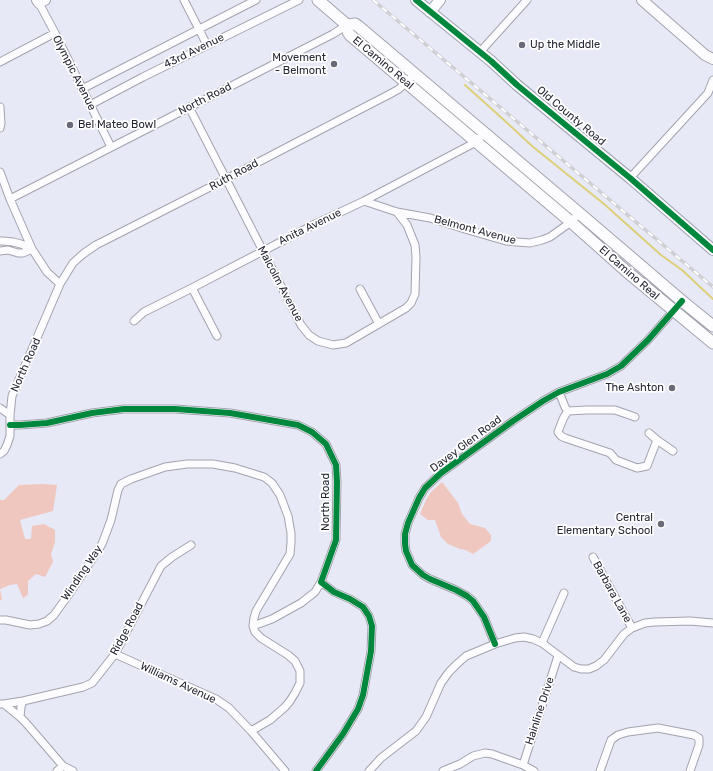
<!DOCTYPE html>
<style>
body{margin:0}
canvas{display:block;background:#e8e9f6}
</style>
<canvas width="713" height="771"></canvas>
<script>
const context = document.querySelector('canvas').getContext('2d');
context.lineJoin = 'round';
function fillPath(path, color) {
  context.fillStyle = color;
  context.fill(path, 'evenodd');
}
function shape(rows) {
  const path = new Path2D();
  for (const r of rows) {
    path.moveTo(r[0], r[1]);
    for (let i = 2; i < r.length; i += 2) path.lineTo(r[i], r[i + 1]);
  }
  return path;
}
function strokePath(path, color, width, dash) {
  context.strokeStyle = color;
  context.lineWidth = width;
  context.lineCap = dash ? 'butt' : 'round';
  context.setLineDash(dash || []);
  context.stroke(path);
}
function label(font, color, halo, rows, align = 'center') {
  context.font = font + ' Rubik,sans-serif';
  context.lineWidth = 3.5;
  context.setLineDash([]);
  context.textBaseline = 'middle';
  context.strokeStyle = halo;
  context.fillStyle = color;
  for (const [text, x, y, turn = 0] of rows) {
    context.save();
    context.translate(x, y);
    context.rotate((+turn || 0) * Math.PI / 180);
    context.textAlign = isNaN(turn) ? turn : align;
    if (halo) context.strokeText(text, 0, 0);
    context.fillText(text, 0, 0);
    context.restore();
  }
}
fillPath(shape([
 [442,482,458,503,462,514,470,524,485,528,491,535,491,541,473,554,466,550,460,549,448,544,441,537,435,520,428,520,420,514,426,500,431,492],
 [42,484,57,485,53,511,20,520,25,539,31,539,32,526,44,524,55,530,55,542,51,554,53,562,45,577,36,574,28,581,28,595,23,598,17,584,10,585,0,589,2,599,0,601,0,500,4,500,19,485]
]), '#efc7be');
strokePath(shape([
 [465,85,504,120,532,146,604,204,661,255,682,270,713,299]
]), '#ddcf79', 2);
const street = shape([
 [184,0,207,45],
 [39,3,55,33,111,147],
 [480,52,527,0],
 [0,62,55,33],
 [82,89,256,0],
 [90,105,143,77,299,0],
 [0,107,1,123,0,128],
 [189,107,301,325,309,335,318,341,333,345,346,343,406,308,411,303,415,294,416,257,415,245,407,225,397,212],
 [0,172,10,199,32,249,47,272,60,284,12,396,10,415,10,436,7,445,4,451,0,454],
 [630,178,708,93,713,80],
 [10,199,333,34,347,25],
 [364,201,397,212,430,218,468,230,506,241,517,242,530,243,542,240,550,237,571,222,579,213],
 [0,241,3,241,13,242,21,244,32,249,23,253,18,253,8,250,0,251],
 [60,284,73,263,83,254,96,245,226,179,297,142,390,94,399,89,415,74],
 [192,288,217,336],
 [360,289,379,324],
 [134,321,144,312,192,288,315,224,364,201,476,142,484,133],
 [559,392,565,407,568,411],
 [0,408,10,415],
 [568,411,564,417,561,424,558,432,561,436,565,438,610,453,616,460,637,468,647,466,657,440],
 [568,411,587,410,615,410,635,417],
 [10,425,20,425,47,423,92,413,124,409,175,409,230,413,298,425,312,432,326,444,336,465,337,482,336,540,321,582,334,592,350,599,363,607,369,616,372,626,371,651,363,695,358,709,343,734,316,771],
 [649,433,657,440,673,451],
 [593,557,632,628],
 [0,620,6,620,30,625,39,624,47,621,54,615,69,594,102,544,111,520,118,490,121,484,131,479,165,467,187,464,213,464,235,468,264,477,272,483,280,495,288,516,291,533,291,543,290,554,256,611,254,618,253,626,255,632,261,638,288,655,295,661,300,671,300,683,295,693,290,701,285,707,270,720,251,731],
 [253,626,272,619,301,603,315,592,321,582],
 [542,643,564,593],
 [495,644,484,617,473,601,467,596,456,590,430,579,423,575,412,565,406,551,405,544,405,534,408,523,419,498,425,488,441,473,513,421,543,401,559,392,607,374,621,366,648,340,682,301],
 [115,654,216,699,229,708,251,731,285,771],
 [1,704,4,704,20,717,26,723,63,766,73,771],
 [4,704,23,701,83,687,92,683,115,654,161,566,172,557,191,545],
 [20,717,21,707,23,701],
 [523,765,558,656],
 [57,771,63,766],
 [369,771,381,758,416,731,426,717,441,683,449,672,457,664,466,656,495,644,515,638,524,637,533,639,542,643,574,667,581,669,589,669,596,666,604,660,624,634,632,628,645,623,655,622,690,621,713,623],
 [443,771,460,764,473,756,485,753,492,754,523,765,534,771],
 [600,771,611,740,618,735,628,732,658,728,694,735,699,738,699,745,690,771]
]);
const secondary = shape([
 [37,0,39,3,45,0],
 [416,0,491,61,517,85,630,178,713,250],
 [642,0,705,55,713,59],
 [430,12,440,0]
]);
const primary = shape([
 [318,0,347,25],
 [347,25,348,32,350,35,571,222,626,271,713,343],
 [347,25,355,24,358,26,579,213,682,301,713,326]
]);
strokePath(street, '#a2a3ae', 9);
strokePath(secondary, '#a2a3ae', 12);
strokePath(primary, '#a2a3ae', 13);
strokePath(street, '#fcfcfe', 7);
strokePath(secondary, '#fcfcfe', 10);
strokePath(primary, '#fcfcfe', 11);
const rail = shape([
 [373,0,713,287]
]);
strokePath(rail, '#cfd0d4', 3.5);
strokePath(rail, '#fff', 2, [6]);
strokePath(shape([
 [416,0,491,61,517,85,630,178,713,250],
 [10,425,20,425,47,423,92,413,124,409,175,409,230,413,298,425,312,432,326,444,336,465,337,482,336,540,321,582,334,592,350,599,363,607,369,616,372,626,371,651,363,695,358,709,343,734,316,771],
 [495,644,484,617,473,601,467,596,456,590,430,579,423,575,412,565,406,551,405,544,405,534,408,523,419,498,425,488,441,473,513,421,543,401,559,392,607,374,621,366,648,340,682,301]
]), '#00873e', 6);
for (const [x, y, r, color] of [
 [522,45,4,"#6a6b79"],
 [334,64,4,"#6a6b79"],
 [70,125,4,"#6a6b79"],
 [672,388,4,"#6a6b79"],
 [661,524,4,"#6a6b79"]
]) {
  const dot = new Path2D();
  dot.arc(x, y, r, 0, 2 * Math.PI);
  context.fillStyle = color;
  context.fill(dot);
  strokePath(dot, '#fff', 1.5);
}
label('11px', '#262735', '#fff', [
 ["Up the Middle",530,45,"left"],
 ["Movement",326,58],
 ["- Belmont",326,71],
 ["Bel Mateo Bowl",78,125,"left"],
 ["The Ashton",664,388],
 ["Central",653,518],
 ["Elementary School",653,531]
], 'right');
label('11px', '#262735', '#fff', [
 ["43rd Avenue",194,51,-26],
 ["El Camino Real",383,63,40],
 ["Olympic Avenue",74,73,63],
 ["North Road",205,99,-27],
 ["Old County Road",571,116,40],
 ["Ruth Road",234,175,-28],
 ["Anita Avenue",310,227,-26],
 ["Belmont Avenue",475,230,15],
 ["El Camino Real",629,273,41],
 ["Malcolm Avenue",280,284,62],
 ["North Road",26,365,-66],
 ["Davey Glen Road",466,444,-37],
 ["North Road",326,502,-90],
 ["Winding Way",82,573,-56],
 ["Barbara Lane",612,592,61],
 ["Ridge Road",127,629,-62],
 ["Williams Avenue",178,683,25],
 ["Hainline Drive",540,711,-72]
]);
</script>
